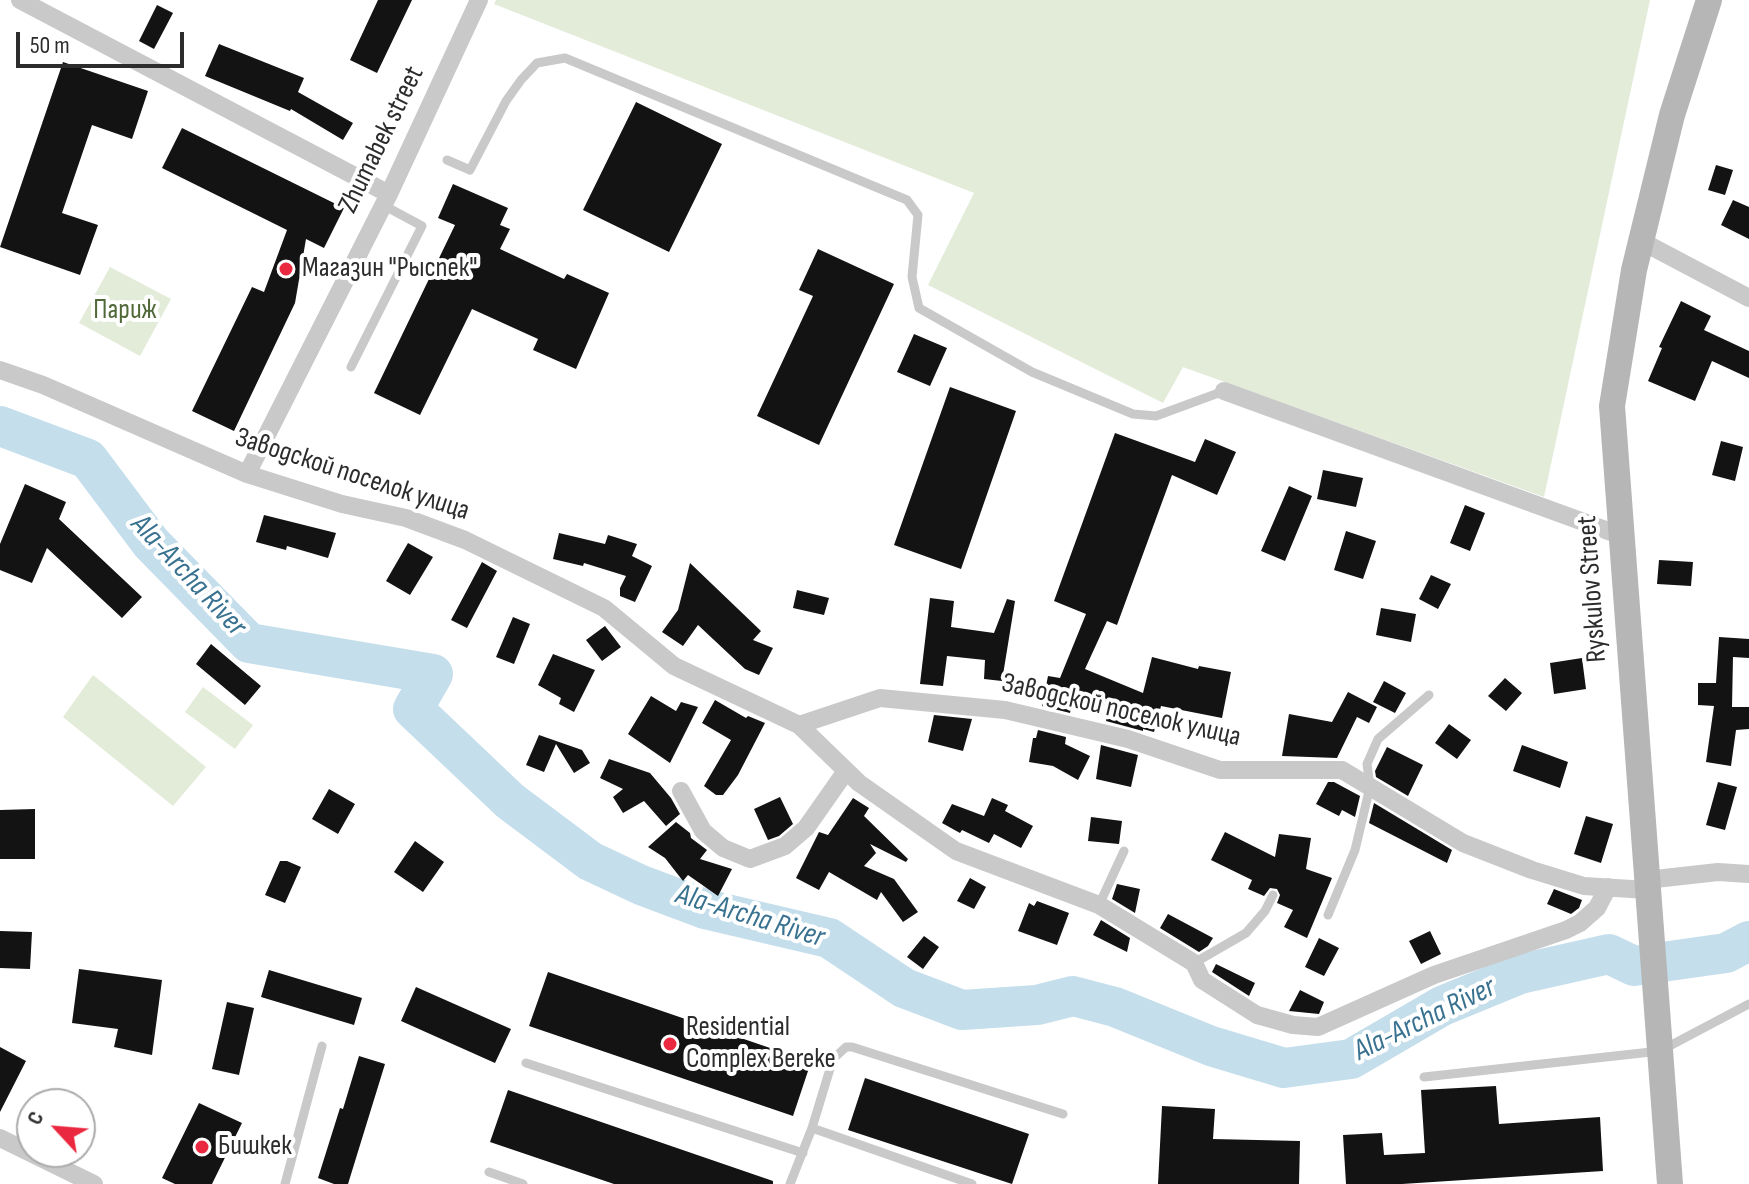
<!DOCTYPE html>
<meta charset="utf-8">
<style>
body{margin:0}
#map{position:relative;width:1749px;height:1184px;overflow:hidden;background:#fff;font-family:"Sofia Sans Condensed",sans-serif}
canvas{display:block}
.north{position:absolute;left:16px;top:1088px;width:80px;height:80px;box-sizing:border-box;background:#fff;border:2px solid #ababab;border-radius:50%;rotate:296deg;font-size:22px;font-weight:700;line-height:32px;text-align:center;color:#2c2c2c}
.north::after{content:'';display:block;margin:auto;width:28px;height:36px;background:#ea283f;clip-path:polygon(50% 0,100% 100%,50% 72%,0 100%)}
.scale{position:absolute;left:16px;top:32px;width:168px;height:36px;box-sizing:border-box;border:4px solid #2c2c2c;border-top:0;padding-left:10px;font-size:24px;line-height:28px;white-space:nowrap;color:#2c2c2c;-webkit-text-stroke:6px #fff;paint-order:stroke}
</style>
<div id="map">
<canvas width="1749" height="1184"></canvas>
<div class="north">С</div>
<div class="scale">50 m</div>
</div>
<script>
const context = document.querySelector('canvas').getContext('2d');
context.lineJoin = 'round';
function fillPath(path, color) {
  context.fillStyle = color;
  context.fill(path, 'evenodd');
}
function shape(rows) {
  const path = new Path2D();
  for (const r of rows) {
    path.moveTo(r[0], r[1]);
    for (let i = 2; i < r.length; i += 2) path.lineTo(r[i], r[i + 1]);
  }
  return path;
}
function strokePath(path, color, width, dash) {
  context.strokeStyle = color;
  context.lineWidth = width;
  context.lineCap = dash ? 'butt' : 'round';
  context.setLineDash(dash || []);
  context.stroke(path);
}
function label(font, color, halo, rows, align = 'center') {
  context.font = font + ' "Sofia Sans Condensed",sans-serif';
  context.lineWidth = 8;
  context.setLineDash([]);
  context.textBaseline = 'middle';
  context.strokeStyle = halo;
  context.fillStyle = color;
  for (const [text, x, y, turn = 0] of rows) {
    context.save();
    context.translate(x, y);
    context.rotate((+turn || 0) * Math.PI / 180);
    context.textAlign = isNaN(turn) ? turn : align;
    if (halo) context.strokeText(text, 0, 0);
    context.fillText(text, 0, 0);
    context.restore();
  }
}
fillPath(shape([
 [496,0,1650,0,1544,497,1183,367,1163,403,928,285,974,193,494,4],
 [110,267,171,299,140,356,79,323],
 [93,675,206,767,173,806,63,717],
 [203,687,253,725,235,749,185,712]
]), '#e3ebd9');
strokePath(shape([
 [0,426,88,459,151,543,249,643,433,674,413,709,510,801,590,861,641,885,705,909,829,938,904,988,962,1010,1037,1005,1073,996,1115,1007,1211,1046,1284,1068,1351,1059,1442,1006,1520,974,1609,954,1634,966,1726,953,1749,941]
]), '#c4deeb', 40);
fillPath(shape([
 [378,0,412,0,377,73,350,60],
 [157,5,173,13,154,49,139,41],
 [219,44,304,78,298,92,353,123,343,140,291,109,290,111,205,76],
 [63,62,148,91,132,139,92,125,62,213,98,225,80,275,0,247],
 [636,102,722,144,669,252,583,210],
 [182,128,344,208,324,248,306,239,295,303,234,431,192,411,252,287,264,292,287,230,162,168],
 [1716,165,1733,170,1725,195,1708,190],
 [453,184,508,208,500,225,510,229,500,249,564,279,567,274,609,293,576,369,533,350,538,339,472,309,420,415,374,393,455,225,438,218],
 [1733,200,1749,207,1749,239,1721,225],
 [818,249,894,284,819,445,757,416,813,296,799,290],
 [1681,301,1711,316,1704,330,1749,351,1749,378,1712,361,1695,401,1648,381,1662,348,1659,347],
 [914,334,947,348,930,386,897,372],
 [950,387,1016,411,961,569,894,545],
 [1115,433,1195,462,1205,439,1236,452,1217,495,1172,475,1117,625,1107,621,1085,669,1143,693,1152,657,1198,669,1199,666,1231,672,1222,718,1161,706,1154,732,1143,729,1143,731,1106,721,1109,707,1074,694,1070,713,1042,706,1048,676,1060,678,1086,614,1054,601],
 [1721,441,1743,447,1735,481,1712,475],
 [1323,470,1363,478,1356,507,1317,499],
 [25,484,66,502,59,519,142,597,122,618,47,548,32,583,0,570,0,544],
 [1289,486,1312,496,1285,561,1261,551],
 [1465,505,1485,513,1470,551,1450,543],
 [264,515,336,533,328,558,287,546,286,550,256,542],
 [1346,531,1376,541,1363,579,1334,570],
 [559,533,605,544,608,535,637,544,632,556,652,566,635,602,620,596,620,588,626,576,584,563,583,566,553,559],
 [408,543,433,557,410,595,386,581],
 [1659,560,1693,562,1691,586,1657,584],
 [482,562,497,571,467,628,451,620],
 [690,563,761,631,753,640,773,648,759,675,745,669,698,625,683,646,662,632,678,610],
 [1431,575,1451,584,1438,609,1419,599],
 [797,590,829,598,824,615,793,608],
 [930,598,954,601,951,627,994,633,1007,599,1015,601,1002,681,984,679,985,660,947,656,943,686,920,684],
 [1381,608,1416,614,1411,642,1376,635],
 [513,617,530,624,514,664,496,657],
 [605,626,621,647,602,661,586,640],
 [1719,637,1749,639,1749,658,1733,657,1732,707,1749,707,1749,729,1736,730,1731,766,1706,762,1714,706,1698,705,1698,683,1716,683],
 [211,644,261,686,245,705,196,664],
 [553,654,595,670,574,712,559,704,561,698,538,685],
 [1582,658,1586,689,1554,694,1550,663],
 [1505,678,1522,693,1506,711,1488,696],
 [1384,681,1406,693,1395,713,1373,702],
 [1348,692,1377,707,1369,723,1357,717,1337,758,1282,756,1289,714,1332,722],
 [651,696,676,711,681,702,698,707,670,763,628,734],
 [715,700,746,718,748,716,765,723,738,775,723,795,716,795,704,786,731,740,702,723],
 [934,715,972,719,963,751,928,742],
 [1449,724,1471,740,1457,759,1435,743],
 [1038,730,1066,737,1065,744,1090,756,1078,780,1053,766,1029,762,1033,738,1036,738],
 [539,735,582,750,590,763,574,773,556,744,544,772,526,765],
 [1101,745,1138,755,1131,787,1096,779],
 [1522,745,1568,762,1560,788,1513,771],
 [1387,747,1423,765,1408,796,1376,777,1375,771],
 [609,759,650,773,671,798,680,814,666,826,644,801,623,813,613,797,623,789,600,778],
 [1328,782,1334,782,1360,796,1355,817,1342,810,1339,816,1316,804],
 [1718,782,1737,787,1725,830,1706,825],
 [329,789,355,804,338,834,312,819],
 [780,797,793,824,779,836,768,840,754,809],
 [853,798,869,808,864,816,908,859,906,862,870,844,876,853,864,866,894,879,918,912,903,922,881,892,877,900,829,872,819,890,796,878,819,832,828,835],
 [992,798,1008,805,1005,811,1033,826,1021,848,994,834,989,843,962,830,960,833,942,823,952,804,984,816],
 [1374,803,1452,850,1447,863,1369,823],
 [35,809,35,859,0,859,0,810],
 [1586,816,1613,824,1601,863,1574,854],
 [1091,817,1122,821,1119,844,1088,841],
 [676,822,690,833,691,838,707,850,700,859,732,869,718,896,688,875,683,881,665,858,648,847],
 [1225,832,1275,857,1279,834,1311,838,1306,869,1332,878,1307,938,1284,927,1293,910,1277,903,1280,895,1277,889,1270,888,1264,896,1248,889,1252,880,1211,860],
 [415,841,444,862,423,892,394,872],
 [280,861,287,861,301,867,285,903,265,895],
 [970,878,986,887,974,909,957,901],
 [1117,884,1140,889,1135,913,1112,899],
 [1554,889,1582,900,1579,908,1571,914,1547,904],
 [1037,901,1069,913,1057,945,1018,931,1029,903,1034,906],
 [1168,914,1213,938,1208,946,1199,952,1160,928],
 [1101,920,1130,938,1127,952,1093,935],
 [0,931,32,932,30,969,0,968],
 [1430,931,1441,954,1421,964,1409,941],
 [924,936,939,947,923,969,907,957],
 [1319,938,1339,948,1324,976,1305,967],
 [1216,964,1255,983,1249,996,1212,972],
 [79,969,162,980,152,1055,114,1047,118,1029,72,1023],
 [269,970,362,998,354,1025,261,997],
 [548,972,811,1062,793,1116,529,1026],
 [416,987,511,1029,495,1063,401,1021],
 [1300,990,1324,1002,1319,1014,1289,1011],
 [227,1002,254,1008,239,1075,212,1069],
 [0,1047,26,1061,0,1112],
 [359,1056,385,1064,348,1184,334,1184,318,1178,340,1108,343,1109],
 [865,1078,1029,1134,1012,1184,848,1130],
 [1496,1086,1499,1124,1600,1117,1603,1171,1402,1184,1346,1184,1343,1135,1382,1133,1384,1155,1425,1153,1421,1090],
 [508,1090,773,1181,773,1184,614,1184,490,1142],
 [199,1103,242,1123,212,1184,175,1184,162,1178],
 [1162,1106,1215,1109,1213,1139,1300,1141,1299,1184,1158,1184]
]), '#131313');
strokePath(shape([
 [447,160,470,170,506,101,521,80,537,63,565,58,907,200,918,215,912,277,919,308,1032,372,1133,414,1156,416,1224,391],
 [351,367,422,226,383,205],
 [1099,905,1124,851],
 [1328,915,1355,850,1370,787,1367,764,1378,739,1429,695],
 [1194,963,1246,933,1265,911,1273,895],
 [526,1063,803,1153],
 [1424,1077,1660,1051,1749,1004],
 [812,1128,972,1184],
 [489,1172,523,1184],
 [285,1184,322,1046],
 [790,1184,812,1128,833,1059,846,1047,852,1047,1063,1114]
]), '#c9c9c9', 9);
strokePath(shape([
 [20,0,389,194],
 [1641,241,1749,298],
 [0,370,43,385,247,474,342,504,406,518,465,540,604,608,674,666,799,725,859,783,956,851,1099,905,1194,963,1202,980,1257,1015,1293,1025,1318,1027,1434,975,1566,930,1580,923,1597,908,1608,887],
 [1224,391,1622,536],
 [247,474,389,194,479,0],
 [799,725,880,698,1005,710,1128,739,1220,770,1342,770,1463,843,1532,870,1584,886,1647,890],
 [681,791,703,831,723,848,750,859,785,846,806,828,846,771],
 [1646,880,1718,872,1749,874],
 [0,1138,94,1184]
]), '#c9c9c9', 18);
strokePath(shape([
 [1670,1184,1612,406,1634,270,1672,115,1709,0]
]), '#b6b6b6', 26);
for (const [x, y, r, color] of [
 [286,269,8,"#ea283f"],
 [670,1044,8,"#ea283f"],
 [202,1147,8,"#ea283f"]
]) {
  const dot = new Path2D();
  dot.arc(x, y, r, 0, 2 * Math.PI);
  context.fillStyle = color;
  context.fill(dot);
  strokePath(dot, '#fff', 3);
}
label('28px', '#2c2c2c', '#fff', [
 ["Zhumabek street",382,140,-64],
 ["Заводской поселок улица",352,475,18],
 ["Ryskulov Street",1593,589,-94],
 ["Заводской поселок улица",1121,711,13]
]);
label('28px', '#2c2c2c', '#fff', [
 ["Магазин \"Рыспек\"",302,269],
 ["Residential",686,1028],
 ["Complex Bereke",686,1060],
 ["Бишкек",218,1147]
], 'left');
label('28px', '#516839', '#fff', [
 ["Париж",125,311]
]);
label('italic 30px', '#397290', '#fff', [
 ["Ala-Archa River",188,576,47],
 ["Ala-Archa River",750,917,17],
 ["Ala-Archa River",1425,1020,-26]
]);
</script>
